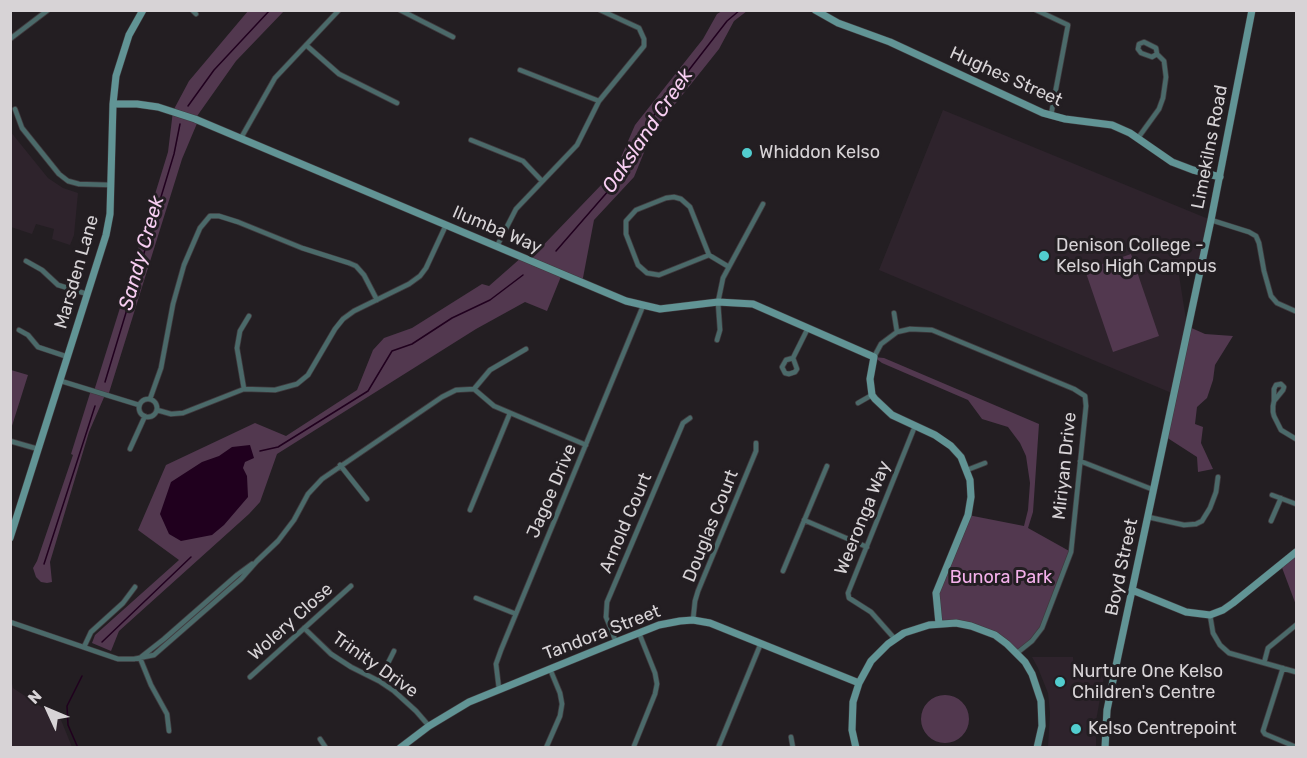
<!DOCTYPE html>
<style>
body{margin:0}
#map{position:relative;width:1307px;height:758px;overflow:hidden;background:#231e22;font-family:Rubik,sans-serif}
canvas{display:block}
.frame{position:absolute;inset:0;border:12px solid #d7d3d6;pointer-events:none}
.north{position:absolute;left:18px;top:680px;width:60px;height:60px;-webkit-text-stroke:4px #231e22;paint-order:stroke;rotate:314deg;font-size:16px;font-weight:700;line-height:24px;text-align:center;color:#d7d3d6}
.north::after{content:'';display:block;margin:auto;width:21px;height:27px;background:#d7d3d6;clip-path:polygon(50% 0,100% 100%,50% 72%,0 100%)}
</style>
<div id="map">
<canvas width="1307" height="758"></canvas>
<div class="frame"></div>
<div class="north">N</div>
</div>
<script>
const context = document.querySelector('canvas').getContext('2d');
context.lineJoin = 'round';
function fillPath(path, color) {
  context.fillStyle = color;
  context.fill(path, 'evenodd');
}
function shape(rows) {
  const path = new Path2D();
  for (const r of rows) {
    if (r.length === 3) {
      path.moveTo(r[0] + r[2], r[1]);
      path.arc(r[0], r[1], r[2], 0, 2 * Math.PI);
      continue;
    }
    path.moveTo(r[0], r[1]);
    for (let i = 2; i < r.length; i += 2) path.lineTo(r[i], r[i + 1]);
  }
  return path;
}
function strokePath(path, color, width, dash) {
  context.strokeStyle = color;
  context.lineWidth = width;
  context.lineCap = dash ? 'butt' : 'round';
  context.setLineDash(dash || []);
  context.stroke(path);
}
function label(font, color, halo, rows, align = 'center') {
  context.font = font + ' Rubik,sans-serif';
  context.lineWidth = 6;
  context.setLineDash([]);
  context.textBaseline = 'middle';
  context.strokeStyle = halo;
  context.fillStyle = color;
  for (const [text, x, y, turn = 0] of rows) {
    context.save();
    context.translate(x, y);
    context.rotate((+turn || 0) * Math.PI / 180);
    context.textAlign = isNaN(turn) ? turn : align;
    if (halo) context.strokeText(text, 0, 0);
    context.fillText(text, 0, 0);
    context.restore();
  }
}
fillPath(shape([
 [943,110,1211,220,1201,267,1187,267,1179,275,1187,326,1174,394,879,270],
 [10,131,48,178,63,188,78,193,74,235,70,245,52,239,54,229,36,224,32,234,11,227],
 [1032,657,1073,657,1074,671,1105,671,1096,721,1096,747,1048,747,1050,713,1048,693,1038,668],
 [11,678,13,688,61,720,72,747,11,747]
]), '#2e232c');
fillPath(shape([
 [248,11,284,11,236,61,195,119,198,121,182,159,108,396,105,395,89,432,50,562,52,582,47,583,41,582,36,577,33,568,37,561,73,455,71,454,91,390,94,391,119,311,168,152,173,111,189,81],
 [722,11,747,11,734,21,719,49,652,133,634,177,594,220,582,283,562,274,547,311,525,302,476,329,277,454,260,502,249,514,119,631,111,651,92,643,95,635,179,560,138,530,166,465,255,423,286,436,357,390,373,350,384,338,412,328,482,284,489,286,522,257,529,260,604,182,619,162,635,125,703,39,717,14],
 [1131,254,1159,336,1113,352,1085,270],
 [1187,326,1205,334,1233,336,1215,365,1213,380,1207,398,1197,407,1195,424,1203,427,1201,443,1213,469,1198,472,1197,457,1166,437],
 [874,357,884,358,1039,424,1033,512,1028,528,1071,552,1042,628,1017,653,983,630,939,624,936,593,968,515,1024,526,1028,510,1030,483,1026,456,1020,443,1008,427,982,419,968,400,882,363],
 [11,370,28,375,11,429,10,370],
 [1296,552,1296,605,1281,565],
 [945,719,24]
]), '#52384f');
fillPath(shape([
 [250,445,254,458,245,462,243,468,247,476,248,497,224,525,212,535,181,541,169,534,160,514,171,482,202,462,219,456,232,447]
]), '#20001e');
strokePath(shape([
 [188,106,214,70,270,10],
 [556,251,623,174,654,115,727,21,740,10],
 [105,382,174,154,180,124],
 [260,451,278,447,368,391,392,351,412,344,452,318,490,300,523,275],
 [44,564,95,406],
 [102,642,191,557],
 [78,748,68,725,67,706,82,676]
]), '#20001e', 1.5);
const street = shape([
 [192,10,196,14],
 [400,10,453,37],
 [1036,10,1068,25,1051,115],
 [10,39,48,10],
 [306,45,339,74,397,103],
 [520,70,599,101],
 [15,109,22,128,59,174,68,181,79,184,111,185],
 [241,138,275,78,339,10],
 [1138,138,1159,109,1163,98,1166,77,1164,61,1157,54,1156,48,1144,42,1139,44,1138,49,1141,53,1152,57,1157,54],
 [471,140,523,161,542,181],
 [1211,220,1249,232,1256,236,1259,243,1264,271,1271,296,1277,303,1295,311],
 [497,246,516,209,577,145,599,101,644,46,644,39,639,28,600,10],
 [709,255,659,275,647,273,638,265,626,234,626,221,636,210,666,198,674,197,681,199,690,207,709,255,729,267],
 [26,261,42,270,58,285,87,294],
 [894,313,897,332],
 [19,330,28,335,38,347,68,357],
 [717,340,720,330,718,302,723,278,763,204],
 [874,357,881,344,897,332,910,329,932,330,1074,389,1085,396,1086,406,1071,552,1042,628,1032,641,1017,653],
 [793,358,786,360,782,367,785,373,789,374,795,372,797,369,793,358,808,328],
 [61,381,139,405],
 [244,389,237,348,240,331,249,316],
 [474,389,490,370,526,349],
 [150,399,161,368,173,304,184,265,200,228,210,216,219,216,238,222,302,248,349,263,356,266,364,275,377,300],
 [148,408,9],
 [1274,401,1283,390,1284,387,1281,384,1276,385,1274,389,1274,401,1273,406,1273,412,1274,416,1281,430,1296,439],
 [858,403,872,395],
 [157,410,171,414,183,413,244,389,275,390,297,384,308,375,335,329,343,319,354,311,409,284,420,276,426,268,446,225],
 [10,441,38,449],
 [130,449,145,416],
 [1080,461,1154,490],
 [340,465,367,499],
 [967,470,985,463],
 [1272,495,1296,504],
 [470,510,510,413],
 [1148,517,1184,525,1196,524,1202,521,1210,508,1216,492,1218,477],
 [804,520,867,547],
 [1271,521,1281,498],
 [783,571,827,466],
 [476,598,516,614],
 [1210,615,1213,633,1220,645,1229,653,1296,672],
 [693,620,695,601,698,591,756,451,756,443],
 [10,622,118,659,134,659,154,655,241,579,257,561,278,541,294,520,308,494,322,479,442,397,456,390,474,389,494,406,586,445],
 [304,628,331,654,351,667,379,681,394,691,416,711,429,726],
 [894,638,871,612,849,598,848,593,915,426],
 [616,642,606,617,607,602,683,423,690,418],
 [84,647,91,632,123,603,135,587],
 [141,657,164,639,237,575,252,564],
 [140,658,151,685,167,714,169,731],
 [1264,663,1268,648,1296,625],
 [1283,668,1263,731,1265,734,1296,747],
 [250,677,351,586],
 [379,681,394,651],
 [499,689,496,664,501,650,643,306],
 [791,737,793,748],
 [320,739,326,748],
 [634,746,655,694,657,684,655,673,639,633],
 [546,748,560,716,562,704,560,693,550,669],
 [718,748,761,643]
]);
const secondary = shape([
 [815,10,838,23,890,42,1043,113,1065,119,1112,125,1130,133,1172,162,1193,170,1220,177],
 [113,104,137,104,158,107,195,119,626,301,660,309,718,302,753,304,874,357,870,379,872,395,875,399,892,415,935,435,951,446,961,457,970,480,971,497,968,515,936,593,939,624],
 [10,538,106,235,110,214,113,104,116,76,129,35,143,10],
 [1132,590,1186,612,1210,615,1223,610,1233,603,1296,552],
 [400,748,429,726,469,702,616,642,659,625,680,621,693,620,710,623,859,683],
 [856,748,852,730,853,702,859,683,871,661,888,644,904,633,929,625,956,623,971,626,995,635,1007,644,1025,662,1032,674,1041,701,1042,726,1037,748],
 [1105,748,1107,710,1118,656,1211,220,1252,10]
]);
strokePath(street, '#403b3f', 6);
strokePath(secondary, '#403b3f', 8);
strokePath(street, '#4b6a6a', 4.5);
strokePath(secondary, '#619495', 7);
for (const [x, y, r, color] of [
 [747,153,6,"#52cdcf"],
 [1044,256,6,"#52cdcf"],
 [1060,682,6,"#52cdcf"],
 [1076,729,6,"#52cdcf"]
]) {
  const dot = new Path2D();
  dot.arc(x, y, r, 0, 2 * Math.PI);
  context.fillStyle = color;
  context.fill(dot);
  strokePath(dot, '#231e22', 2);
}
label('18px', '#d7d3d6', '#231e22', [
 ["Hughes Street",1006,77,24],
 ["Limekilns Road",1210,147,-79],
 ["Ilumba Way",497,230,23],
 ["Marsden Lane",77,272,-74],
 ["Miriyan Drive",1065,466,-84],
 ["Jagoe Drive",552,491,-67],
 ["Weeronga Way",863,518,-68],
 ["Arnold Court",626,523,-67],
 ["Douglas Court",711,526,-68],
 ["Boyd Street",1122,567,-78],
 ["Wolery Close",291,622,-42],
 ["Tandora Street",602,633,-21],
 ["Trinity Drive",375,665,35]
]);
label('18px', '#d7d3d6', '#231e22', [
 ["Whiddon Kelso",759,153],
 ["Denison College -",1056,246],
 ["Kelso High Campus",1056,267],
 ["Nurture One Kelso",1072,672],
 ["Children's Centre",1072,693],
 ["Kelso Centrepoint",1088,729]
], 'left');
label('18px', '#f5b1ec', '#231e22', [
 ["Bunora Park",1001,578]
]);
label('italic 20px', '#f8cef2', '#231e22', [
 ["Oaksland Creek",648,131,-56],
 ["Sandy Creek",142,253,-74]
]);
</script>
